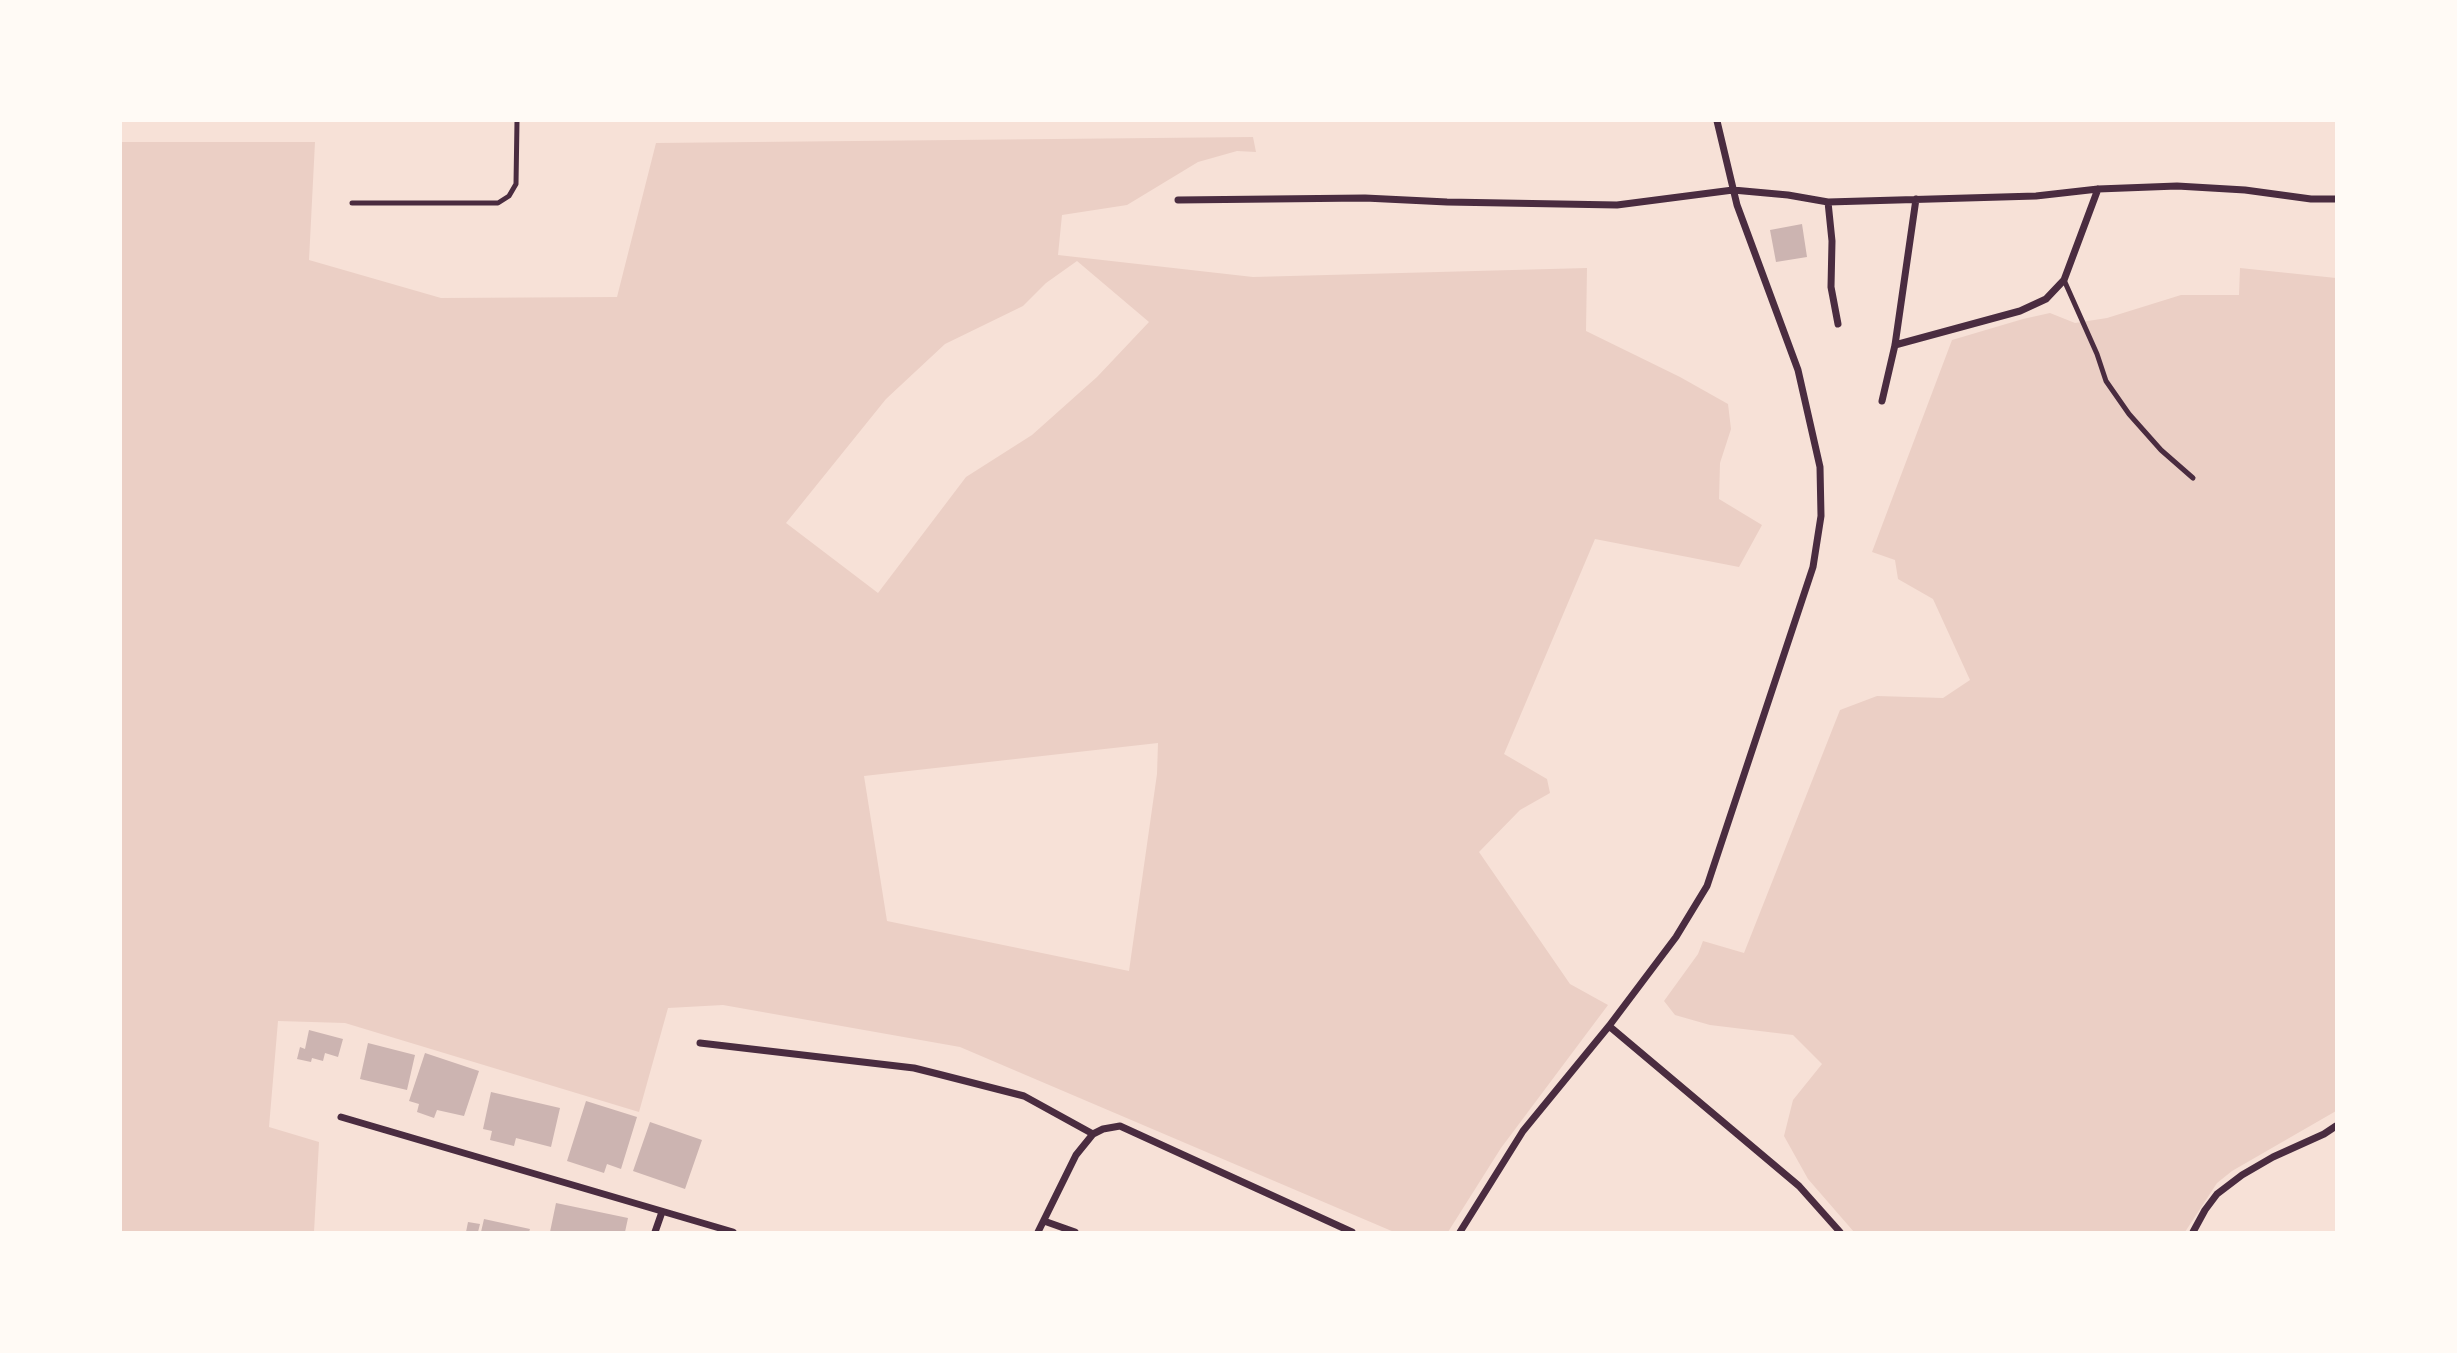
<!DOCTYPE html>
<style>
body{margin:0}
#map{position:relative;width:2457px;height:1353px;overflow:hidden;background:#f7e1d7;font-family:"Titillium Web",sans-serif}
canvas{display:block}
.frame{position:absolute;inset:0;border:122px solid #fffaf5;pointer-events:none}
</style>
<div id="map">
<canvas width="2457" height="1353"></canvas>
<div class="frame"></div>
</div>
<script>
const context = document.querySelector('canvas').getContext('2d');
context.lineJoin = 'round';
function fillPath(path, color) {
  context.fillStyle = color;
  context.fill(path, 'evenodd');
}
function shape(rows) {
  const path = new Path2D();
  for (const r of rows) {
    path.moveTo(r[0], r[1]);
    for (let i = 2; i < r.length; i += 2) path.lineTo(r[i], r[i + 1]);
  }
  return path;
}
function strokePath(path, color, width, dash) {
  context.strokeStyle = color;
  context.lineWidth = width;
  context.lineCap = dash ? 'butt' : 'round';
  context.setLineDash(dash || []);
  context.stroke(path);
}
fillPath(shape([
 [1253,137,1256,152,1237,151,1198,162,1127,205,1062,215,1058,255,1253,277,1587,268,1586,331,1680,377,1728,404,1731,429,1720,463,1719,499,1762,525,1739,567,1595,539,1504,754,1547,779,1550,793,1520,810,1479,852,1570,984,1608,1005,1501,1148,1448,1232,1394,1232,960,1047,723,1005,668,1008,639,1112,345,1023,278,1021,269,1127,319,1142,314,1232,121,1232,121,142,315,142,309,260,441,298,617,297,656,143],
 [1077,261,1149,322,1097,377,1032,435,966,477,878,593,786,523,886,399,945,344,1023,306,1046,283],
 [1158,743,1157,774,1129,971,887,921,864,776],
 [2240,268,2336,278,2336,1111,2232,1171,2217,1183,2185,1232,1854,1232,1808,1179,1784,1136,1793,1100,1822,1064,1793,1035,1710,1025,1675,1015,1664,1001,1698,954,1703,941,1744,953,1840,710,1877,696,1943,698,1970,680,1933,599,1898,579,1895,560,1872,552,1952,340,2023,319,2050,313,2075,323,2107,318,2181,295,2239,295]
]), '#ebcfc5');
fillPath(shape([
 [1802,224,1807,257,1776,262,1770,230],
 [309,1030,343,1039,338,1057,325,1053,323,1061,312,1058,311,1062,297,1059,300,1047,305,1049],
 [368,1043,415,1055,407,1090,360,1079],
 [425,1053,479,1071,464,1116,437,1110,434,1118,417,1112,419,1104,409,1101],
 [491,1092,560,1108,551,1147,516,1138,514,1146,490,1140,492,1131,483,1129],
 [586,1101,637,1117,621,1169,607,1164,604,1173,567,1161],
 [650,1122,702,1140,685,1189,633,1171],
 [556,1203,628,1218,625,1232,550,1232],
 [484,1219,530,1229,529,1232,481,1232],
 [468,1222,480,1224,478,1232,466,1232]
]), '#ccb4b1');
strokePath(shape([
 [352,203,498,203,509,196,516,184,517,121],
 [2064,280,2097,354,2106,381,2129,414,2161,450,2193,478]
]), '#4a2c40', 5);
strokePath(shape([
 [1178,200,1365,198,1447,202,1617,205,1733,190,1788,195,1828,202,2036,196,2098,189,2177,186,2245,190,2311,199,2336,199],
 [1828,202,1832,241,1831,287,1838,324],
 [1895,345,2020,311,2046,299,2064,280,2098,189],
 [1882,401,1895,345,1916,199],
 [1609,1026,1799,1186,1840,1232],
 [700,1043,914,1068,938,1074,1024,1096,1093,1134],
 [341,1117,733,1232],
 [1044,1221,1075,1232],
 [655,1232,662,1212],
 [1038,1232,1076,1155,1093,1134,1103,1129,1120,1126,1352,1232],
 [1460,1232,1523,1131,1609,1026,1676,937,1707,886,1813,567,1821,516,1820,467,1798,370,1737,205,1717,121],
 [2193,1232,2205,1210,2217,1194,2242,1175,2273,1157,2324,1134,2336,1126]
]), '#4a2c40', 7);
</script>
